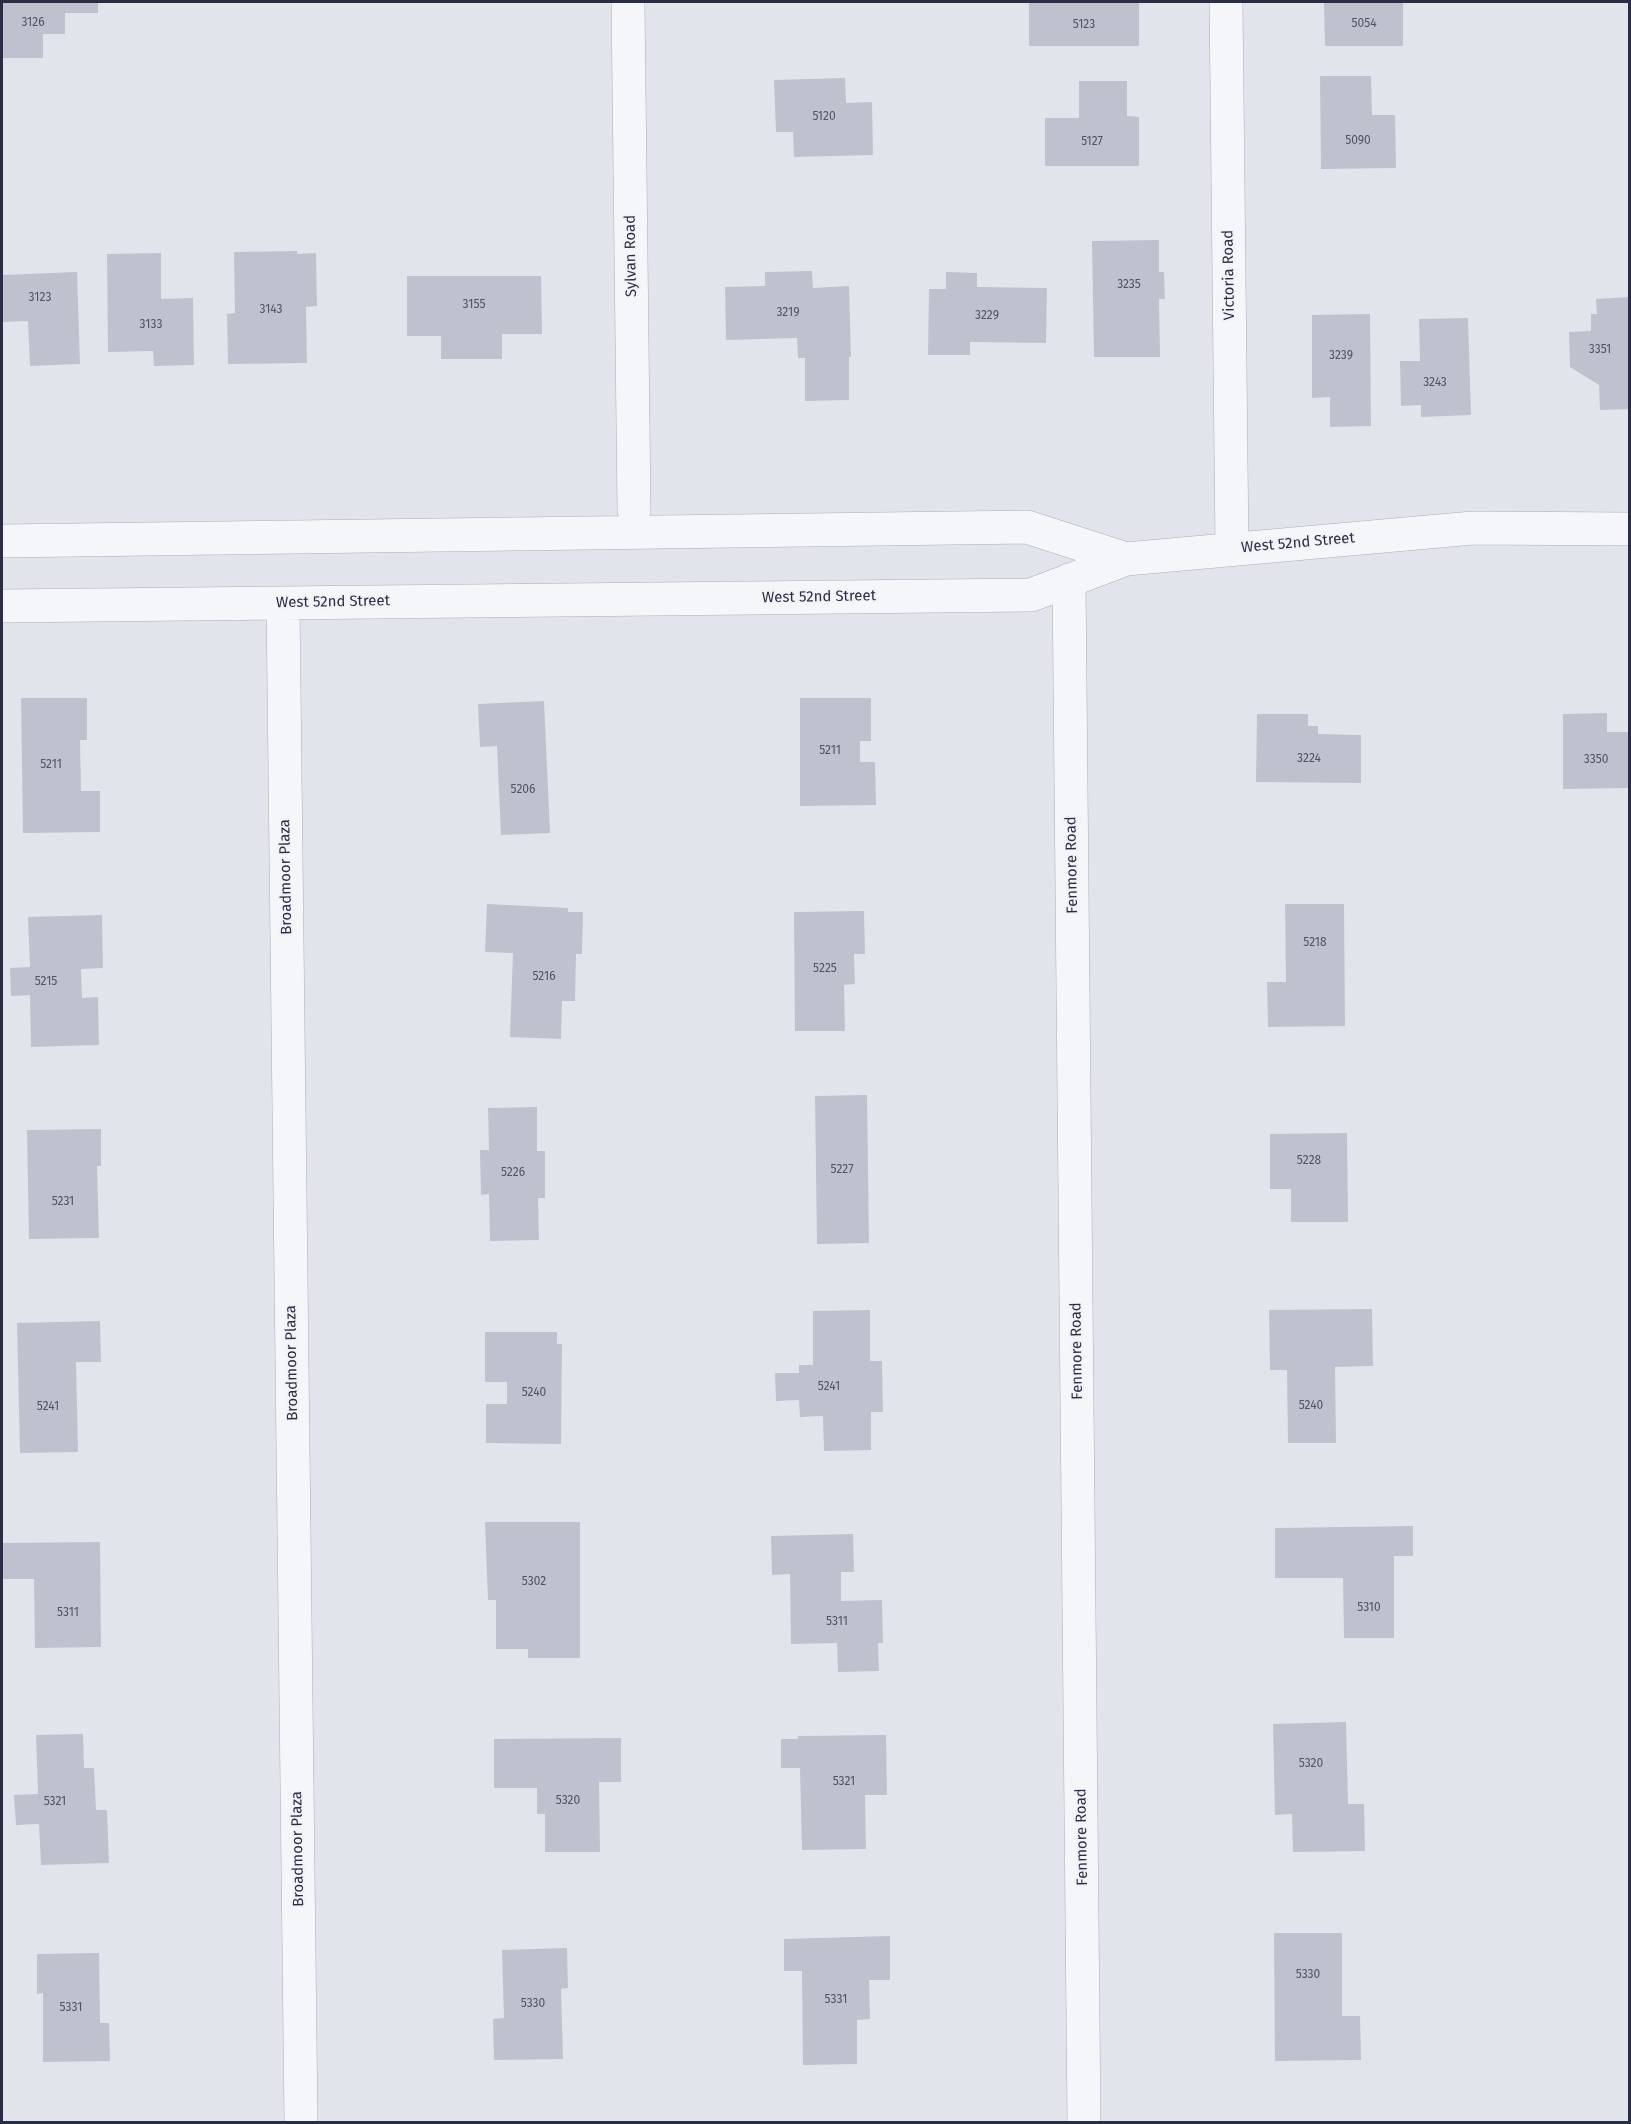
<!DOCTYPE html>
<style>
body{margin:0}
#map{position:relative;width:1631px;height:2124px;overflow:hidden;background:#e2e4eb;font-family:"Fira Sans",sans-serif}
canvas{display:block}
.frame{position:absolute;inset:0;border:3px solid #292e44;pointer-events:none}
</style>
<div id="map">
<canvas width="1631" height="2124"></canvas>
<div class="frame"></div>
</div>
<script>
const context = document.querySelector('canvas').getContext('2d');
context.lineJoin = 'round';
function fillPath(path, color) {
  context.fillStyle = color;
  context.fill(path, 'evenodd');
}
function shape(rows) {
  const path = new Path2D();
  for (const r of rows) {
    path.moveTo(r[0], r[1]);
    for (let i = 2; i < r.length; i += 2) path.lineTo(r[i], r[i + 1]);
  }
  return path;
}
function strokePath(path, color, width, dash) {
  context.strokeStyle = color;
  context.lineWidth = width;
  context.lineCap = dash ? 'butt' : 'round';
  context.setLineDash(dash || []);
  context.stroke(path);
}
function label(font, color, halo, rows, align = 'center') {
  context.font = font + ' "Fira Sans",sans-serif';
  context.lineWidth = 4.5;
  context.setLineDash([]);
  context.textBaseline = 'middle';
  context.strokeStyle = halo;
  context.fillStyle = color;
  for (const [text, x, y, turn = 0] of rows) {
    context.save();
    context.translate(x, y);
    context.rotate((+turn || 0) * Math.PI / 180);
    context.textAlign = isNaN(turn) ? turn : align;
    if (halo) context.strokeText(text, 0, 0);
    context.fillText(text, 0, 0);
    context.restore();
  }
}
fillPath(shape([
 [2,2,98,2,98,13,65,13,65,34,43,34,43,58,2,58],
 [1029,2,1122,2,1122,3,1139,3,1139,46,1029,46],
 [1324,2,1403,2,1403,46,1325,46],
 [1320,76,1371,76,1372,115,1395,115,1396,168,1321,169],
 [845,78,846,103,872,102,873,155,794,157,793,132,776,132,774,80],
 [1079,81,1127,81,1127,116,1139,117,1139,166,1045,166,1045,118,1079,118],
 [1159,240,1159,272,1164,272,1165,299,1159,299,1160,357,1094,357,1092,241],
 [297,251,297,254,316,253,317,306,306,307,307,363,228,364,227,314,235,313,234,252],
 [161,253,161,299,193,298,194,365,154,366,153,351,108,352,107,254],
 [812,271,813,288,849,286,851,357,849,357,849,400,805,401,805,358,798,358,797,338,726,340,725,287,765,286,765,272],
 [77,272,80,364,30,366,28,321,2,322,2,275],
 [946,272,977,273,977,287,1047,288,1046,343,970,342,970,355,928,355,929,289,946,289],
 [407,276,541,276,542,334,502,334,502,359,441,359,441,336,407,336],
 [1630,297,1630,409,1600,410,1599,385,1570,367,1569,332,1591,331,1591,314,1597,314,1596,299],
 [1370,314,1371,426,1330,427,1330,397,1312,398,1312,315],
 [1468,318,1471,415,1421,417,1421,405,1401,406,1400,361,1420,361,1419,319],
 [21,698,87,698,87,740,80,740,81,791,100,791,100,832,23,833],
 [800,698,871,698,871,741,860,741,860,762,875,762,876,805,800,806],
 [544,701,550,833,501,835,497,746,480,747,478,704],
 [1607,713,1607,732,1630,732,1630,788,1563,789,1563,714],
 [1257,714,1308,714,1308,726,1318,726,1318,734,1361,735,1361,783,1256,782],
 [487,904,568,908,568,912,583,912,582,954,576,954,575,1001,562,1001,561,1039,510,1037,513,953,485,952],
 [1285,904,1344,904,1345,1026,1268,1027,1267,982,1286,982],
 [864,911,865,954,854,954,855,984,844,985,845,1031,795,1031,794,912],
 [102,915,103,968,81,969,82,998,98,997,99,1045,31,1047,30,995,11,996,10,968,30,967,28,917],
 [867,1095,869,1243,817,1244,815,1096],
 [537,1107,537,1151,545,1151,545,1198,538,1198,539,1240,490,1241,489,1194,481,1195,480,1150,489,1150,488,1108],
 [101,1129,101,1166,97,1166,99,1238,29,1239,27,1130],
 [1347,1133,1348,1222,1291,1222,1291,1189,1270,1189,1270,1134],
 [1372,1309,1373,1366,1335,1367,1336,1443,1288,1443,1287,1370,1270,1370,1269,1310],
 [870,1310,870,1361,882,1361,883,1412,871,1412,871,1450,824,1451,823,1416,800,1417,799,1400,776,1401,775,1373,799,1373,799,1365,813,1365,813,1311],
 [100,1321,101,1362,76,1362,78,1452,20,1453,17,1323],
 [485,1332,557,1332,557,1344,562,1344,561,1444,486,1443,486,1404,507,1404,507,1382,485,1382],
 [485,1522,580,1522,580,1658,528,1658,528,1649,496,1649,496,1600,488,1600],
 [1413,1526,1413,1556,1394,1556,1394,1638,1344,1638,1343,1578,1275,1578,1275,1528],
 [853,1534,854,1572,841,1572,841,1601,882,1600,883,1643,878,1643,879,1671,838,1672,837,1643,791,1644,790,1574,772,1575,771,1536],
 [100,1542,101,1647,35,1648,34,1579,2,1579,2,1543],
 [1346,1722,1348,1804,1364,1804,1365,1851,1293,1852,1292,1814,1275,1815,1273,1724],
 [83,1734,84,1768,94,1768,96,1810,107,1810,109,1863,41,1865,39,1824,16,1825,14,1795,38,1794,36,1735],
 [886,1735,887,1795,865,1795,866,1849,802,1850,800,1768,781,1768,781,1739,798,1739,798,1736],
 [621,1738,621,1782,599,1782,600,1852,545,1852,545,1814,537,1814,537,1788,494,1788,494,1739],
 [1274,1933,1342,1933,1342,2016,1360,2016,1361,2060,1275,2061],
 [890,1936,890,1980,869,1980,870,2019,857,2020,857,2064,803,2065,802,1971,784,1971,784,1939],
 [567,1948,568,1988,561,1989,563,2059,494,2060,493,2019,504,2018,502,1950],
 [99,1953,100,2023,109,2023,110,2061,43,2062,43,1993,37,1994,37,1954]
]), '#bfc2ce');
const minor = shape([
 [628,2,634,510],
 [1226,2,1232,549],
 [2,541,1027,527,1126,559],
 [1069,580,1084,2122],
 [283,603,301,2122],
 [2,606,1031,595,1126,559,1473,528,1630,529]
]);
strokePath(minor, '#aaadb9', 34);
strokePath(minor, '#f5f6f9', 33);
label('12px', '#4e5366', null, [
 ["3126",33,23],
 ["5054",1364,24],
 ["5123",1084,25],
 ["5120",824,117],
 ["5090",1358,141],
 ["5127",1092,142],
 ["3235",1129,285],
 ["3123",40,298],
 ["3155",474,305],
 ["3143",271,310],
 ["3219",788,313],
 ["3229",987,316],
 ["3133",151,325],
 ["3351",1600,350],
 ["3239",1341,356],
 ["3243",1435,383],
 ["5211",830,751],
 ["3224",1309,759],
 ["3350",1596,760],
 ["5211",51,765],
 ["5206",523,790],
 ["5218",1315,943],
 ["5225",825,969],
 ["5216",544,977],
 ["5215",46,982],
 ["5228",1309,1161],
 ["5227",842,1170],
 ["5226",513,1173],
 ["5231",63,1202],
 ["5241",829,1387],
 ["5240",534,1393],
 ["5240",1311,1406],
 ["5241",48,1407],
 ["5302",534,1582],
 ["5310",1369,1608],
 ["5311",68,1613],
 ["5311",837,1622],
 ["5320",1311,1764],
 ["5321",844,1782],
 ["5320",568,1801],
 ["5321",55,1802],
 ["5330",1308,1975],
 ["5331",836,2000],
 ["5330",533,2004],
 ["5331",71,2008]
]);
label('15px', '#292e44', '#f2f3f8', [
 ["Sylvan Road",631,256,-91],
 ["Victoria Road",1229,275,-91],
 ["West 52nd Street",1298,543,-5],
 ["West 52nd Street",819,597,-1],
 ["West 52nd Street",333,602,-1],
 ["Fenmore Road",1072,865,-91],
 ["Broadmoor Plaza",286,877,-91],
 ["Fenmore Road",1077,1351,-91],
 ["Broadmoor Plaza",292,1363,-91],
 ["Fenmore Road",1082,1837,-91],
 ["Broadmoor Plaza",298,1849,-91]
]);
</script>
